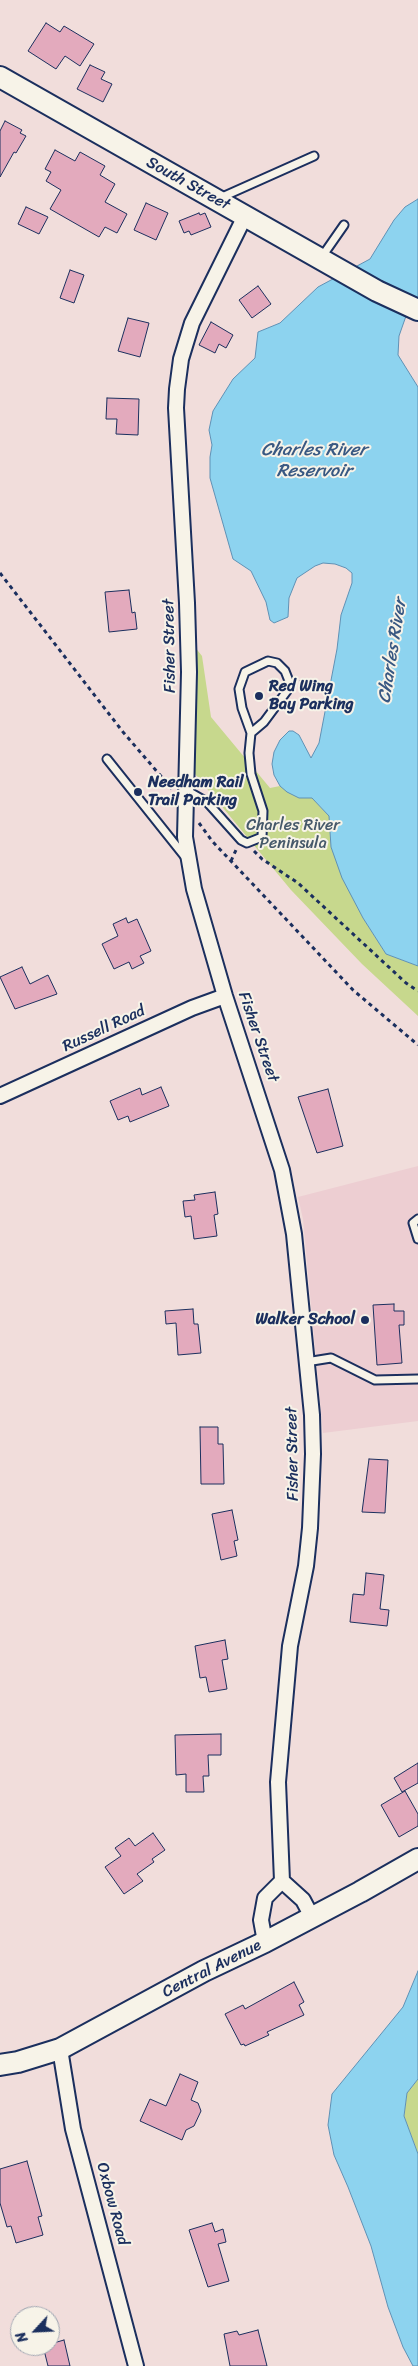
<!DOCTYPE html>
<style>
body{margin:0}
#map{position:relative;width:418px;height:2366px;overflow:hidden;background:#f1dddb;font-family:Sriracha,sans-serif}
canvas{display:block}
.north{position:absolute;left:10px;top:2306px;width:50px;height:50px;box-sizing:border-box;background:#f7f3e8;border:1px solid #9fa5b1;border-radius:50%;rotate:245deg;font-size:14px;font-weight:700;line-height:20px;text-align:center;color:#1b2f5e}
.north::after{content:'';display:block;margin:auto;width:18px;height:22px;background:#1b2f5e;clip-path:polygon(50% 0,100% 100%,50% 72%,0 100%)}
</style>
<div id="map">
<canvas width="418" height="2366"></canvas>
<div class="north">N</div>
</div>
<script>
const context = document.querySelector('canvas').getContext('2d');
context.lineJoin = 'round';
function fillPath(path, color) {
  context.fillStyle = color;
  context.fill(path, 'evenodd');
}
function shape(rows) {
  const path = new Path2D();
  for (const r of rows) {
    path.moveTo(r[0], r[1]);
    for (let i = 2; i < r.length; i += 2) path.lineTo(r[i], r[i + 1]);
  }
  return path;
}
function strokePath(path, color, width, dash) {
  context.strokeStyle = color;
  context.lineWidth = width;
  context.lineCap = dash ? 'butt' : 'round';
  context.setLineDash(dash || []);
  context.stroke(path);
}
function label(font, color, halo, rows, align = 'center') {
  context.font = font + ' Sriracha,sans-serif';
  context.lineWidth = 4;
  context.setLineDash([]);
  context.textBaseline = 'middle';
  context.strokeStyle = halo;
  context.fillStyle = color;
  for (const [text, x, y, turn = 0] of rows) {
    context.save();
    context.translate(x, y);
    context.rotate((+turn || 0) * Math.PI / 180);
    context.textAlign = isNaN(turn) ? turn : align;
    if (halo) context.strokeText(text, 0, 0);
    context.fillText(text, 0, 0);
    context.restore();
  }
}
fillPath(shape([
 [418,1166,418,1421,323,1433,303,1219,298,1197]
]), '#edced2');
fillPath(shape([
 [191,642,202,656,211,717,270,788,280,786,299,797,312,798,329,816,331,847,363,918,386,954,418,966,418,1016,362,964,291,890,190,768],
 [418,2079,418,2154,404,2116,407,2093]
]), '#c7d88d');
const water = shape([
 [418,199,418,305,406,316,399,336,398,355,418,387,418,966,386,954,363,918,342,878,331,847,329,816,312,798,299,798,287,792,280,786,274,775,272,764,274,752,280,740,289,731,293,731,299,735,311,758,319,743,337,649,341,615,352,583,352,573,346,568,335,564,323,563,315,566,297,578,289,598,288,617,274,623,270,620,266,602,251,571,233,559,210,478,210,457,212,445,209,430,213,411,233,379,255,358,258,332,280,323,318,287,370,259,394,220,405,207,418,199],
 [418,1971,418,2079,407,2093,404,2116,418,2154,418,2366,413,2366,403,2347,388,2307,371,2246,348,2187,334,2155,328,2125,332,2094,403,2007,418,1971]
]);
fillPath(water, '#8dd3ef');
strokePath(water, '#5f91b5', 1);
const building = shape([
 [46,23,60,32,64,26,94,44,80,66,65,56,56,69,28,51,46,23],
 [90,65,105,72,101,79,112,84,103,102,77,89,90,65],
 [5,121,22,130,20,133,26,136,16,153,14,152,0,177,0,131,5,121],
 [55,150,75,161,80,152,105,166,100,175,115,184,105,202,127,214,117,233,105,227,99,237,50,209,61,190,46,181,51,172,45,169,55,150],
 [146,203,168,213,156,240,134,230,146,203],
 [26,207,48,217,39,234,18,224,26,207],
 [199,213,200,215,205,213,211,227,191,235,189,231,184,233,179,221,199,213],
 [70,270,84,275,74,303,60,298,70,270],
 [258,286,271,304,252,318,239,300,258,286],
 [128,318,149,323,140,357,118,351,128,318],
 [211,322,233,335,226,348,219,344,215,353,199,345,211,322],
 [107,398,139,399,138,435,116,434,117,419,106,419,107,398],
 [129,590,132,613,135,612,137,629,109,632,105,592,129,590],
 [126,918,128,923,137,919,151,951,140,956,144,963,132,969,129,962,114,969,102,944,118,936,113,924,126,918],
 [22,967,30,984,48,975,57,994,15,1009,0,977,22,967],
 [161,1087,169,1106,130,1122,128,1116,118,1120,110,1101,140,1088,142,1095,161,1087],
 [328,1089,343,1146,317,1153,298,1097,328,1089],
 [215,1192,218,1214,214,1215,217,1236,194,1239,191,1216,185,1217,183,1201,195,1200,194,1195,215,1192],
 [394,1304,394,1311,404,1311,404,1325,399,1325,402,1363,377,1365,373,1305,394,1304],
 [193,1309,194,1324,198,1324,201,1353,178,1355,176,1323,166,1324,165,1311,193,1309],
 [200,1427,218,1427,218,1444,223,1444,224,1484,201,1484,200,1427],
 [369,1459,388,1460,385,1513,362,1512,369,1459],
 [232,1510,238,1540,234,1541,237,1556,221,1560,212,1514,232,1510],
 [366,1573,384,1575,380,1609,389,1610,387,1626,350,1622,353,1594,364,1595,366,1573],
 [225,1640,228,1659,222,1660,227,1689,209,1692,206,1677,200,1678,195,1646,225,1640],
 [221,1734,221,1755,208,1755,209,1776,203,1776,204,1792,186,1792,186,1774,176,1775,175,1735,221,1734],
 [418,1763,418,1783,402,1792,394,1778,418,1763],
 [405,1791,418,1814,418,1826,399,1837,381,1805,405,1791],
 [153,1833,165,1850,152,1859,154,1862,137,1874,143,1881,124,1894,105,1867,121,1856,115,1848,129,1838,135,1846,153,1833],
 [294,1982,304,2002,299,2005,304,2015,267,2032,269,2035,245,2046,244,2044,241,2045,225,2014,243,2005,245,2009,294,1982],
 [180,2074,198,2082,191,2100,198,2103,201,2111,194,2126,186,2130,182,2140,140,2121,150,2099,166,2106,180,2074],
 [27,2161,42,2216,38,2217,43,2235,16,2243,11,2226,7,2227,0,2203,0,2169,27,2161],
 [212,2223,215,2232,223,2229,226,2242,218,2244,229,2281,208,2287,189,2230,212,2223],
 [258,2330,267,2366,230,2366,224,2334,237,2331,239,2335,258,2330],
 [64,2340,70,2366,48,2366,43,2346,50,2346,50,2344,64,2340]
]);
fillPath(building, '#e3aabd');
strokePath(building, '#1b2f5e', 1);
const lane = shape([
 [220,198,314,156],
 [321,258,344,225],
 [107,759,186,858],
 [186,790,207,802,241,840,247,843,262,837,263,811,251,774,249,753,251,733,242,708,239,689,245,672,268,661,277,663,285,671,289,681,287,691,264,722,251,733],
 [418,1219,413,1223,418,1239],
 [306,1362,331,1358,375,1380,418,1379]
]);
const street = shape([
 [245,216,192,323,181,359,177,389,176,408,187,603,189,672,185,837,194,889,225,996,282,1170,294,1234,312,1415,313,1454,310,1528,306,1566,290,1646,278,1782,282,1881,303,1900,312,1917],
 [0,1096,192,1008,225,996],
 [265,1942,261,1920,265,1898,282,1881],
 [60,2049,73,2129,136,2366]
]);
const secondary = shape([
 [0,77,377,291,418,310],
 [0,2065,18,2062,60,2049,204,1971,265,1942,360,1892,418,1859]
]);
strokePath(lane, '#1b2f5e', 11);
strokePath(street, '#1b2f5e', 18);
strokePath(secondary, '#1b2f5e', 24);
strokePath(shape([
 [0,573,123,732,172,789],
 [299,682,331,684],
 [199,823,212,841,353,990,418,1045],
 [254,851,262,859,298,883,406,983,418,991],
 [231,861,236,850]
]), '#1b2f5e', 3, [4, 4]);
strokePath(lane, '#f7f3e8', 7);
strokePath(street, '#f7f3e8', 14);
strokePath(secondary, '#f7f3e8', 20);
for (const [x, y, r, color] of [
 [259,696,5,"#1b2f5e"],
 [138,792,5,"#1b2f5e"],
 [365,1320,5,"#1b2f5e"]
]) {
  const dot = new Path2D();
  dot.arc(x, y, r, 0, 2 * Math.PI);
  context.fillStyle = color;
  context.fill(dot);
  strokePath(dot, '#f7f3e8', 2);
}
label('16px', '#1b2f5e', '#f7f3e8', [
 ["South Street",188,184,29],
 ["Fisher Street",170,646,-91],
 ["Russell Road",104,1029,-25],
 ["Fisher Street",258,1037,71],
 ["Fisher Street",293,1454,-91],
 ["Central Avenue",212,1969,-27],
 ["Oxbow Road",112,2204,75]
]);
label('bold 16px', '#1b2f5e', '#f7f3e8', [
 ["Red Wing",269,687],
 ["Bay Parking",269,705],
 ["Needham Rail",148,783],
 ["Trail Parking",148,801],
 ["Walker School",355,1320,"right"]
], 'left');
label('16px', '#46596a', '#f7f3e8', [
 ["Charles River",293,826],
 ["Peninsula",293,844]
]);
label('italic 18px', '#385882', '#f7f3e8', [
 ["Charles River",314,450],
 ["Reservoir",314,471],
 ["Charles River",393,651,-81]
]);
</script>
